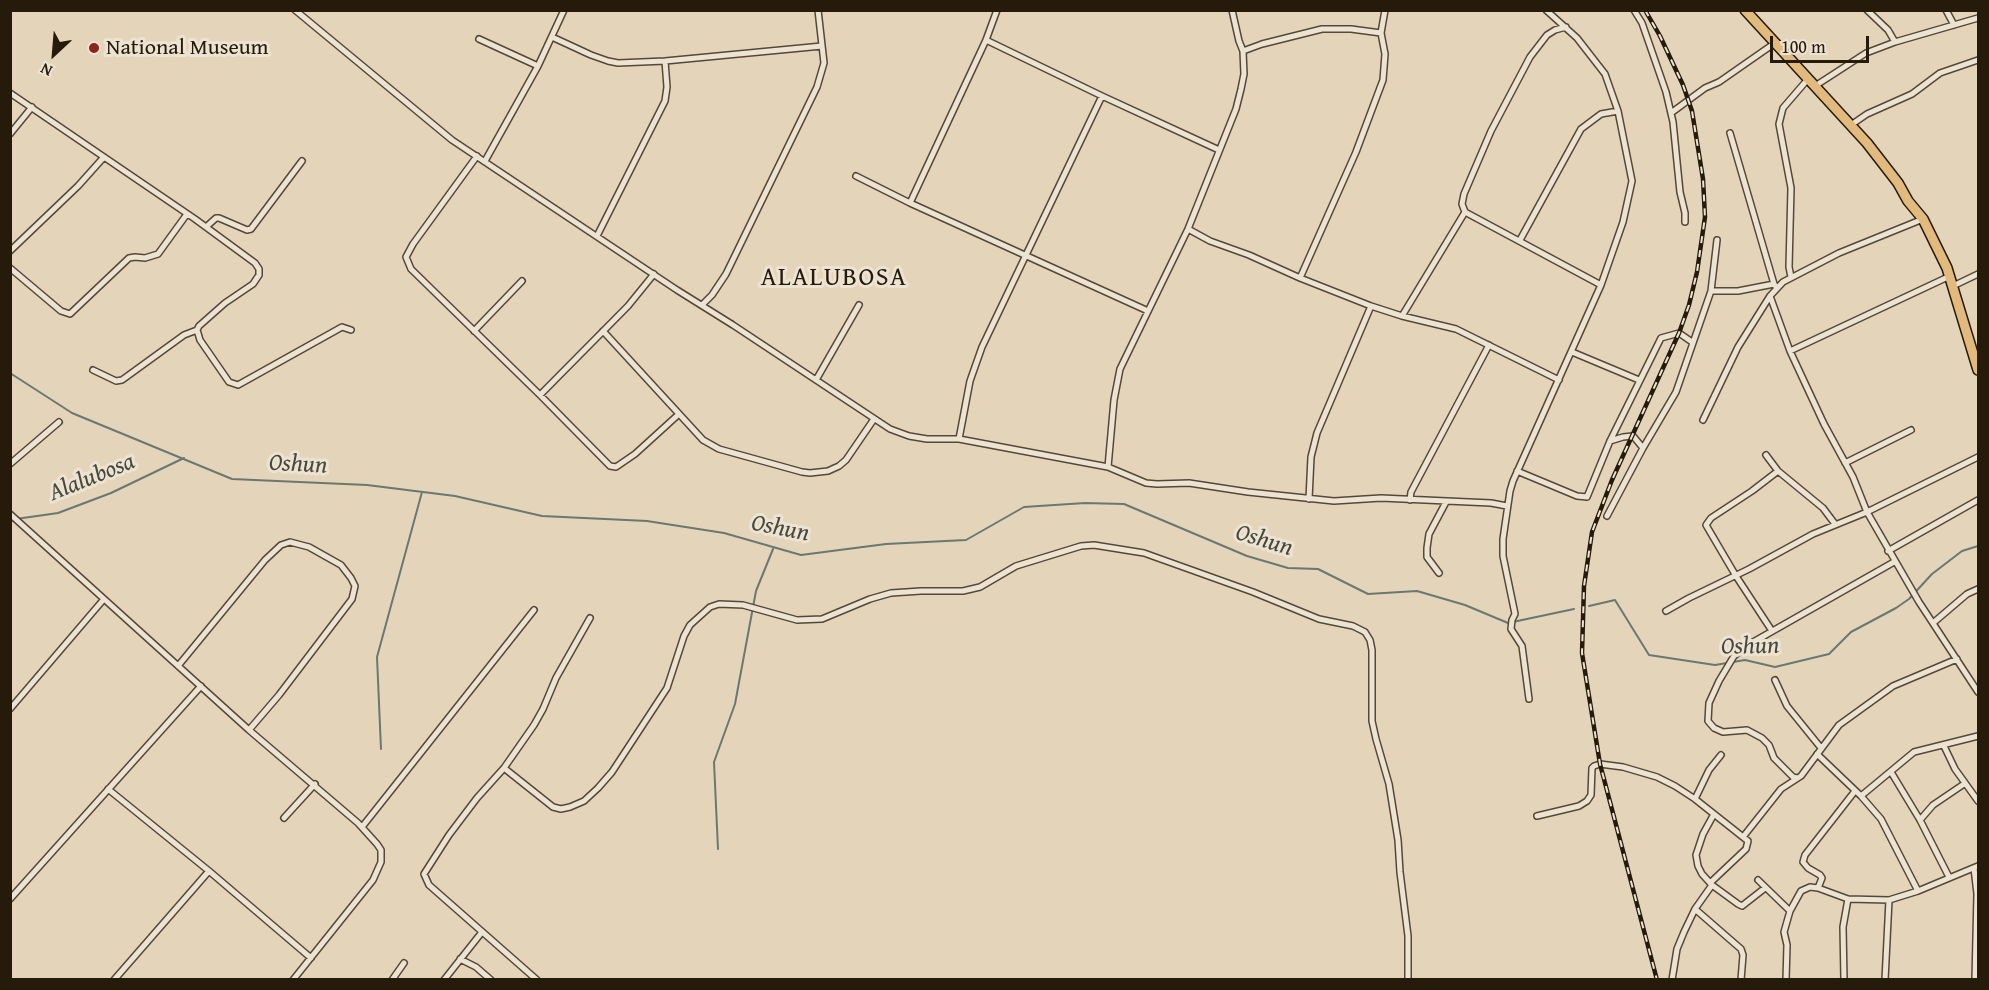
<!DOCTYPE html>
<style>
body{margin:0}
#map{position:relative;width:1989px;height:990px;overflow:hidden;background:#e4d4ba;font-family:"Gentium Book Plus",serif}
canvas{display:block}
.frame{position:absolute;inset:0;border:12px solid #261a0b;pointer-events:none}
.north{position:absolute;left:24px;top:24px;width:60px;height:60px;-webkit-text-stroke:4px #ede3d2;paint-order:stroke;rotate:206deg;font-size:16px;font-weight:700;line-height:24px;text-align:center;color:#261a0b}
.north::after{content:'';display:block;margin:auto;width:21px;height:27px;background:#261a0b;clip-path:polygon(50% 0,100% 100%,50% 72%,0 100%)}
.scale{position:absolute;left:1770px;top:36px;width:99px;height:27px;box-sizing:border-box;border:3px solid #261a0b;border-top:0;padding-left:8px;font-size:18px;line-height:21px;white-space:nowrap;color:#261a0b;-webkit-text-stroke:4px #ede3d2;paint-order:stroke}
</style>
<div id="map">
<canvas width="1989" height="990"></canvas>
<div class="frame"></div>
<div class="north">N</div>
<div class="scale">100 m</div>
</div>
<script>
const context = document.querySelector('canvas').getContext('2d');
context.lineJoin = 'round';
function shape(rows) {
  const path = new Path2D();
  for (const r of rows) {
    path.moveTo(r[0], r[1]);
    for (let i = 2; i < r.length; i += 2) path.lineTo(r[i], r[i + 1]);
  }
  return path;
}
function strokePath(path, color, width, dash) {
  context.strokeStyle = color;
  context.lineWidth = width;
  context.lineCap = dash ? 'butt' : 'round';
  context.setLineDash(dash || []);
  context.stroke(path);
}
function label(font, color, halo, rows, align = 'center') {
  context.font = font + ' "Gentium Book Plus",serif';
  context.lineWidth = 6;
  context.setLineDash([]);
  context.textBaseline = 'middle';
  context.strokeStyle = halo;
  context.fillStyle = color;
  for (const [text, x, y, turn = 0] of rows) {
    context.save();
    context.translate(x, y);
    context.rotate((+turn || 0) * Math.PI / 180);
    context.textAlign = isNaN(turn) ? turn : align;
    if (halo) context.strokeText(text, 0, 0);
    context.fillText(text, 0, 0);
    context.restore();
  }
}
strokePath(shape([
 [10,373,72,413,232,479,367,485,455,496,542,516,647,521,724,533,801,555,886,544,966,540,1024,507,1085,503,1124,504,1247,556,1288,568,1318,569,1368,594,1417,591,1465,605,1508,623,1574,609],
 [10,522,16,519,58,513,111,493,184,458],
 [1589,606,1615,600,1649,655,1715,665,1727,663],
 [1733,662,1745,660,1775,667,1829,654,1851,632,1896,608,1909,599,1932,574,1962,551,1978,546],
 [381,749,377,657,422,492],
 [718,849,714,762,735,704,756,591,773,549]
]), '#6a7872', 2);
const minor = shape([
 [295,10,452,140,677,290,733,325,890,429,909,436,927,439,959,439,1108,467,1146,483,1157,484,1189,483,1248,492,1334,501,1381,498,1491,503,1507,506],
 [1634,10,1642,23,1666,92,1673,122,1680,192,1685,213,1685,222],
 [1867,10,1888,30,1895,42],
 [1946,10,1954,25],
 [552,37,591,55,608,61,618,63,665,61,822,46],
 [479,39,538,66],
 [986,40,1102,96,1219,150],
 [1243,51,1262,44,1322,29,1351,29,1381,33],
 [1815,86,1866,53,1895,42,1978,18],
 [10,93,195,219,255,263,259,269,259,275,253,284,225,303,199,326,197,330,184,335,122,380,116,381,93,370],
 [1671,113,1705,88,1719,82,1775,43],
 [1851,125,1867,114,1912,94,1940,73,1978,60],
 [1730,133,1774,284,1777,288],
 [10,134,32,107],
 [477,156,413,244,406,257,411,269,540,395,610,466,616,467,635,454,679,414],
 [485,161,538,66,564,10],
 [856,176,910,203,1148,311],
 [910,203,986,40,997,10],
 [1465,212,1601,285],
 [206,227,216,218,219,218,247,230,251,229,302,161],
 [1188,229,1210,241,1249,255,1300,278,1371,306,1402,316,1456,329,1559,380],
 [597,236,665,101,667,87,665,61],
 [1520,240,1581,129,1601,114,1618,111],
 [10,251,78,186,104,157],
 [10,268,61,311,70,314,129,258,135,257,145,258,158,254,187,214],
 [1791,277,1789,267,1791,188,1779,124,1783,108,1808,79],
 [1300,278,1356,152,1383,80,1385,54,1381,33,1385,10],
 [1953,286,1978,274],
 [1711,291,1738,291,1774,284],
 [1770,296,1790,351,1824,424,1853,477,1867,512,1919,602,1978,692],
 [702,305,712,295,726,274,817,87,824,63,818,10],
 [1402,316,1465,212,1462,204,1464,194,1491,131,1530,57,1547,35,1555,30,1566,27],
 [197,330,200,340,229,382,238,385,342,327,351,330],
 [474,331,522,281],
 [603,331,703,440,719,449,802,472,810,473,828,471,839,466,846,460,874,419],
 [1790,351,1950,276],
 [1572,352,1639,380],
 [816,380,859,305],
 [540,395,628,306,654,274],
 [1703,420,1738,347,1770,296,1783,282,1839,253,1923,219],
 [959,439,970,381,982,347,1102,96],
 [1610,441,1623,437,1633,436,1643,448],
 [1766,455,1778,471,1823,508,1835,524],
 [1845,463,1911,430],
 [10,464,59,422],
 [1108,467,1114,400,1120,369,1188,229,1236,109,1241,89,1244,74,1243,51,1239,41,1232,10],
 [1517,471,1577,496,1587,497,1610,441,1661,338,1679,333,1692,342],
 [1309,499,1311,457,1317,433,1371,306],
 [1410,500,1411,492,1489,345],
 [10,514,249,730,358,823,377,844,381,850,381,862,373,880,293,980],
 [1607,516,1643,448,1676,392,1711,291,1717,240],
 [1888,551,1978,500],
 [1439,573,1427,557,1427,548,1429,534,1446,502],
 [1666,611,1689,598,1749,569,1813,534,1867,512,1978,457],
 [1933,623,1967,594,1978,589],
 [1772,631,1736,576,1706,525,1711,518,1752,491,1778,471],
 [178,666,265,560,281,545,290,542,309,547,341,565,351,578,355,586,352,599,279,695,249,730],
 [1775,680,1787,706,1821,748],
 [1529,699,1522,646,1511,629,1512,620,1515,614,1503,556,1503,539,1510,491,1513,481,1601,285,1623,222,1632,181,1618,111,1605,74,1577,38,1546,10],
 [10,709,104,599],
 [1944,746,1955,769,1978,801],
 [1817,754,1861,796,1881,819,1918,891],
 [504,768,553,807,561,809,570,807,584,801,598,788,612,772,667,688,684,636,690,625,710,607,719,604,743,605,797,620,822,619,870,599,891,593,921,591,963,591,980,587,1016,566,1081,546,1094,545,1144,553,1253,592,1319,619,1353,626,1365,632,1370,640,1372,650,1372,721,1376,739,1389,784,1398,840,1400,872,1408,936,1408,980],
 [1891,772,1920,820,1949,877],
 [1797,778,1793,777,1774,758,1769,745,1762,738,1747,730,1723,732,1714,728,1708,721,1709,703,1719,681,1734,656,1748,645,1894,562],
 [108,789,209,871,311,958],
 [1861,796,1914,752,1978,736],
 [1695,799,1709,770,1721,755],
 [1714,814,1703,834,1696,855,1698,866,1702,874,1712,885,1738,904,1742,906,1765,888],
 [1537,816,1579,806,1587,801,1591,795,1592,768,1594,766,1600,764,1623,767,1657,777,1675,786,1695,799,1748,841,1746,849,1710,883],
 [284,818,315,784],
 [1920,820,1933,805,1964,784],
 [362,827,534,610],
 [1743,837,1781,789,1801,776,1839,725,1893,686,1957,659],
 [1974,868,1977,894,1975,980],
 [1758,880,1790,911],
 [1818,888,1822,878,1820,875,1808,868,1803,862,1805,855,1855,791],
 [10,899,201,686],
 [1695,909,1741,949,1743,955,1741,980],
 [460,959,476,967,491,980],
 [114,980,209,871],
 [392,980,404,963],
 [444,980,482,932],
 [537,980,429,885,424,874,449,835,477,798,504,768,534,725,543,709,556,678,590,618],
 [1672,980,1677,949,1684,932,1695,909,1712,885],
 [1786,980,1787,945,1784,932,1790,911,1801,891,1810,887,1818,888,1848,899,1889,900,1918,891,1978,866],
 [1844,980,1843,927,1848,899],
 [1885,980,1889,900]
]);
const trunk = shape([
 [1745,10,1867,143,1898,183,1908,201,1923,219,1947,268,1978,370]
]);
strokePath(minor, '#564837', 8);
strokePath(trunk, '#261a0b', 12);
strokePath(minor, '#ede3d2', 5);
strokePath(trunk, '#e2ba7d', 9);
const rail = shape([
 [1645,10,1660,36,1683,85,1692,111,1703,179,1705,217,1697,272,1689,305,1679,333,1612,480,1592,532,1584,586,1582,653,1600,764,1657,980]
]);
strokePath(rail, '#261a0b', 4.5);
strokePath(rail, '#ede3d2', 2, [7]);
for (const [x, y, r, color] of [
 [94,48,6,"#8f2418"]
]) {
  const dot = new Path2D();
  dot.arc(x, y, r, 0, 2 * Math.PI);
  context.fillStyle = color;
  context.fill(dot);
  strokePath(dot, '#ede3d2', 2);
}
label('22px', '#261a0b', '#ede3d2', [
 ["National Museum",106,48]
], 'left');
label('italic 24px', '#48493e', '#ede3d2', [
 ["Oshun",298,465,3],
 ["Alalubosa",92,478,-22],
 ["Oshun",780,529,11],
 ["Oshun",1264,541,17],
 ["Oshun",1750,647,-1]
]);
context.letterSpacing = '1.5px';
label('26px', '#261a0b', '#ede3d2', [
 ["ALALUBOSA",834,278]
]);
context.letterSpacing = '0px';
</script>
